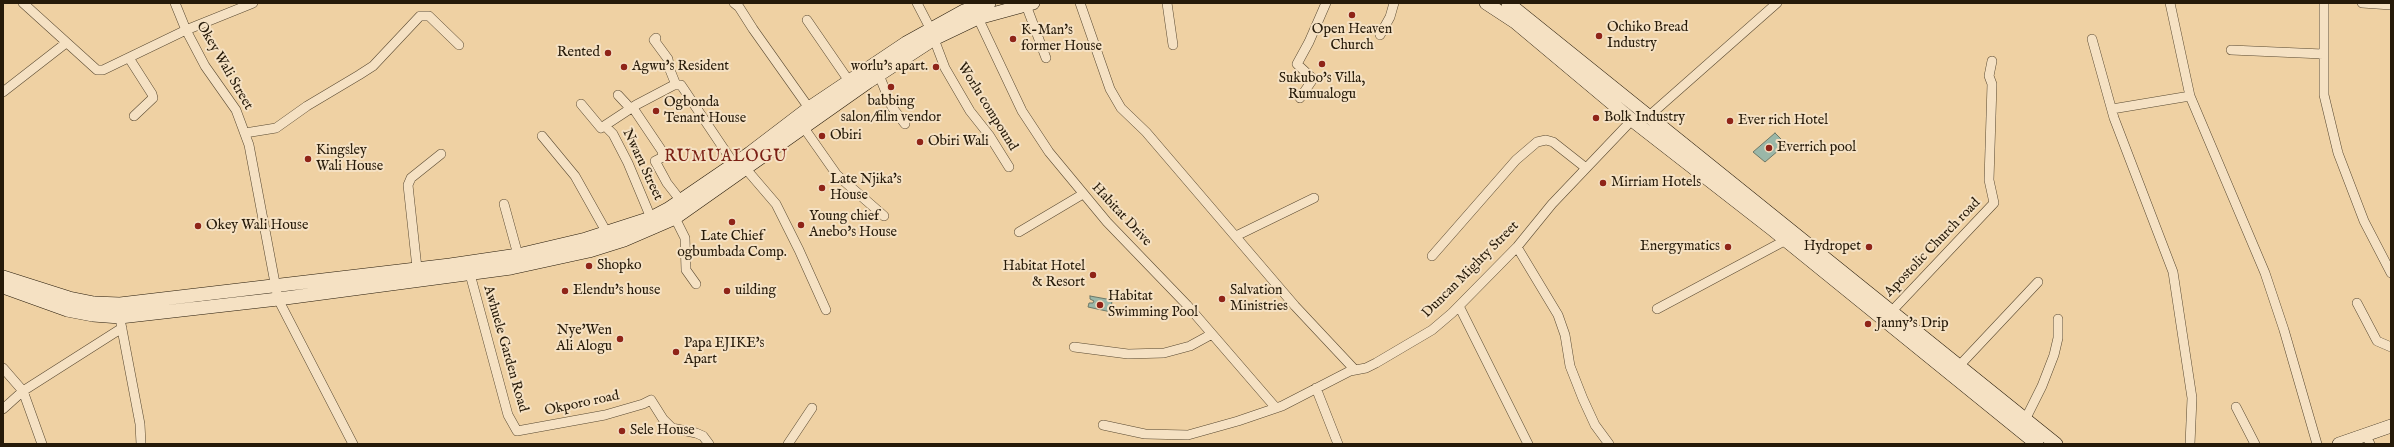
<!DOCTYPE html>
<style>
body{margin:0}
#map{position:relative;width:2394px;height:447px;overflow:hidden;background:#efd1a3;font-family:"IM FELL English",serif}
canvas{display:block}
.frame{position:absolute;inset:0;border:4px solid #261a09;pointer-events:none}
</style>
<div id="map">
<canvas width="2394" height="447"></canvas>
<div class="frame"></div>
</div>
<script>
const context = document.querySelector('canvas').getContext('2d');
context.lineJoin = 'round';
function fillPath(path, color) {
  context.fillStyle = color;
  context.fill(path, 'evenodd');
}
function shape(rows) {
  const path = new Path2D();
  for (const r of rows) {
    path.moveTo(r[0], r[1]);
    for (let i = 2; i < r.length; i += 2) path.lineTo(r[i], r[i + 1]);
  }
  return path;
}
function strokePath(path, color, width, dash) {
  context.strokeStyle = color;
  context.lineWidth = width;
  context.lineCap = dash ? 'butt' : 'round';
  context.setLineDash(dash || []);
  context.stroke(path);
}
function label(font, color, halo, rows, align = 'center') {
  context.font = font + ' "IM FELL English",serif';
  context.lineWidth = 4;
  context.setLineDash([]);
  context.textBaseline = 'middle';
  context.strokeStyle = halo;
  context.fillStyle = color;
  for (const [text, x, y, turn = 0] of rows) {
    context.save();
    context.translate(x, y);
    context.rotate((+turn || 0) * Math.PI / 180);
    context.textAlign = isNaN(turn) ? turn : align;
    if (halo) context.strokeText(text, 0, 0);
    context.fillText(text, 0, 0);
    context.restore();
  }
}
const water = shape([
 [1775,133,1786,144,1765,162,1753,152,1775,133],
 [1090,296,1112,300,1111,312,1088,307,1089,303,1093,303,1094,301,1090,299,1090,296]
]);
fillPath(water, '#9ab7a8');
strokePath(water, '#6c7868', 1);
const street = shape([
 [23,3,97,70,103,70,186,30,253,3],
 [175,3,186,30,205,66,236,110,249,145,278,299,353,444],
 [734,3,739,7,753,29,809,108],
 [917,3,930,28],
 [1080,3,1110,89,1121,108,1146,132,1295,306,1355,370],
 [1167,3,1173,45],
 [2170,3,2190,96,2265,273,2284,330,2317,444],
 [2324,3,2324,95,2338,153,2364,221,2391,273],
 [2362,3,2391,5],
 [1026,5,1046,58],
 [978,18,1022,111,1049,152,1107,222,1187,305,1276,408],
 [807,20,849,81],
 [1380,35,1390,17,1394,3],
 [656,38,654,40,668,59,670,70,676,85],
 [934,39,945,68,970,111,989,135,1009,167],
 [2092,39,2114,118,2173,272,2192,398,2190,444],
 [2231,50,2323,54],
 [129,58,152,94,153,98,134,116],
 [879,75,892,107,905,124],
 [3,92,66,43],
 [618,95,631,109],
 [1300,98,1313,79,1297,64,1309,42,1326,3],
 [581,104,601,128,636,105,674,85,681,85,734,164],
 [633,108,662,151,663,157,655,161,667,183,681,201],
 [2112,109,2190,96],
 [1649,116,1777,3],
 [605,126,613,134,628,163,651,218],
 [804,128,837,175,884,216],
 [245,133,276,128,307,106,359,75,373,66,420,16,429,16,459,45],
 [542,136,575,176,607,233],
 [746,169,776,204,799,250,826,310],
 [504,204,518,255],
 [675,218,685,238,686,270,696,284],
 [1019,232,1083,194],
 [1236,236,1314,198],
 [1517,247,1558,315,1565,335,1570,366,1583,399,1595,425,1609,444],
 [1432,256,1516,160,1537,142,1546,140,1553,142,1586,168],
 [417,268,408,185,411,178,441,154],
 [470,274,508,415,517,431,605,415,643,404,651,400,663,419,672,428,696,433,703,436,709,444],
 [2357,303,2377,341,2391,347],
 [1459,306,1528,444],
 [1657,309,1786,240],
 [1891,312,1994,203,1989,180,1992,84,1989,76,1992,61],
 [121,324,140,424,141,444],
 [1074,347,1128,354,1164,353,1190,346,1212,334],
 [1959,366,2038,282],
 [3,368,23,391,42,444],
 [1316,388,1338,444],
 [2236,407,2255,444],
 [3,409,23,391,122,328],
 [2025,420,2042,386,2054,355,2058,338,2058,319],
 [1103,425,1145,434,1188,435,1238,421,1282,406,1350,371,1366,368,1376,363,1432,330,1452,313,1517,247,1552,204,1632,120],
 [2369,442,2370,444],
 [788,444,812,408]
]);
const secondary = shape([
 [1486,3,1515,22,1632,120,1772,229,2037,444],
 [1508,3,2056,444],
 [3,277,69,298,94,303,120,304,450,265,518,255,586,239,651,218,668,209,750,153,809,108,906,43,964,11,989,3],
 [3,287,67,310,93,315,120,317,278,299,511,268,589,251,624,240,675,218,868,82,934,39,978,18,1033,3],
 [2339,444,2391,426]
]);
strokePath(street, '#584830', 10);
strokePath(secondary, '#261a09', 14);
strokePath(street, '#f5e1c3', 9);
strokePath(secondary, '#f5e1c3', 13);
for (const [x, y, r, color] of [
 [1352,15,4,"#8f2418"],
 [1599,36,4,"#8f2418"],
 [1013,39,4,"#8f2418"],
 [608,53,4,"#8f2418"],
 [1322,64,4,"#8f2418"],
 [624,67,4,"#8f2418"],
 [936,67,4,"#8f2418"],
 [891,87,4,"#8f2418"],
 [656,111,4,"#8f2418"],
 [1596,118,4,"#8f2418"],
 [1730,121,4,"#8f2418"],
 [822,136,4,"#8f2418"],
 [920,142,4,"#8f2418"],
 [1769,148,4,"#8f2418"],
 [308,159,4,"#8f2418"],
 [1603,183,4,"#8f2418"],
 [822,188,4,"#8f2418"],
 [732,222,4,"#8f2418"],
 [801,225,4,"#8f2418"],
 [198,226,4,"#8f2418"],
 [1728,247,4,"#8f2418"],
 [1869,247,4,"#8f2418"],
 [589,266,4,"#8f2418"],
 [1093,275,4,"#8f2418"],
 [565,291,4,"#8f2418"],
 [727,291,4,"#8f2418"],
 [1222,299,4,"#8f2418"],
 [1100,305,4,"#8f2418"],
 [1868,324,4,"#8f2418"],
 [620,339,4,"#8f2418"],
 [676,352,4,"#8f2418"],
 [622,431,4,"#8f2418"]
]) {
  const dot = new Path2D();
  dot.arc(x, y, r, 0, 2 * Math.PI);
  context.fillStyle = color;
  context.fill(dot);
  strokePath(dot, '#f5e1c3', 1.5);
}
label('14px', '#261a09', '#f5e1c3', [
 ["Ochiko Bread",1607,28],
 ["Industry",1607,44],
 ["Open Heaven",1352,30,"center"],
 ["Church",1352,46,"center"],
 ["K-Man's",1021,31],
 ["former House",1021,47],
 ["Rented",600,53,"right"],
 ["Agwu's Resident",632,67],
 ["worlu's apart.",928,67,"right"],
 ["Sukubo's Villa,",1322,79,"center"],
 ["Rumualogu",1322,95,"center"],
 ["babbing",891,102,"center"],
 ["salon/film vendor",891,118,"center"],
 ["Ogbonda",664,103],
 ["Tenant House",664,119],
 ["Bolk Industry",1604,118],
 ["Ever rich Hotel",1738,121],
 ["Obiri",830,136],
 ["Obiri Wali",928,142],
 ["Everrich pool",1777,148],
 ["Kingsley",316,151],
 ["Wali House",316,167],
 ["Late Njika's",830,180],
 ["House",830,196],
 ["Mirriam Hotels",1611,183],
 ["Young chief",809,217],
 ["Anebo's House",809,233],
 ["Okey Wali House",206,226],
 ["Late Chief",732,237,"center"],
 ["ogbumbada Comp.",732,253,"center"],
 ["Energymatics",1720,247,"right"],
 ["Hydropet",1861,247,"right"],
 ["Shopko",597,266],
 ["Habitat Hotel",1085,267,"right"],
 ["& Resort",1085,283,"right"],
 ["Elendu's house",573,291],
 ["uilding",735,291],
 ["Salvation",1230,291],
 ["Ministries",1230,307],
 ["Habitat",1108,297],
 ["Swimming Pool",1108,313],
 ["Janny's Drip",1876,324],
 ["Nye'Wen",612,331,"right"],
 ["Ali Alogu",612,347,"right"],
 ["Papa EJIKE's",684,344],
 ["Apart",684,360],
 ["Sele House",630,431]
], 'left');
label('14px', '#261a09', '#f5e1c3', [
 ["Okey Wali Street",224,66,60],
 ["Worlu compound",987,107,58],
 ["Nwaru Street",642,165,65],
 ["Habitat Drive",1121,215,47],
 ["Apostolic Church road",1933,248,-46],
 ["Duncan Mighty Street",1471,270,-45],
 ["Awhuele Garden Road",505,349,74],
 ["Okporo road",582,404,-12]
]);
context.letterSpacing = '1px';
label('16px', '#7a1f14', '#f5e1c3', [
 ["RUMUALOGU",726,158]
]);
context.letterSpacing = '0px';
</script>
